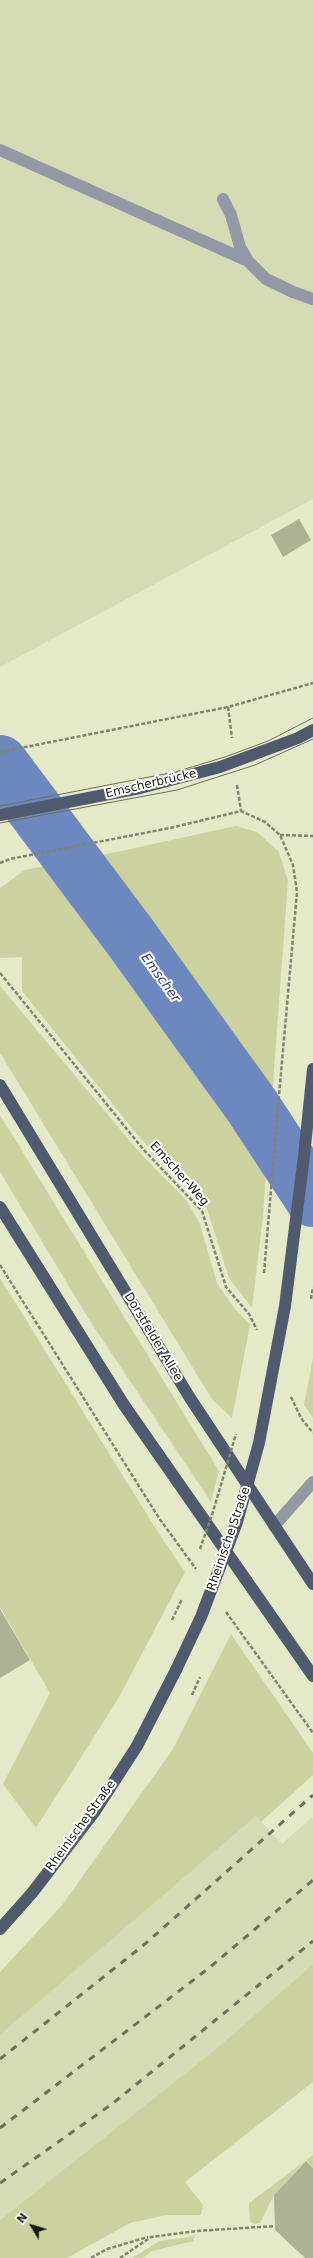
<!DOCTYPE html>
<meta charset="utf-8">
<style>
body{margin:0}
#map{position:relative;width:313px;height:2258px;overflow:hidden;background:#e4e9c8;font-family:"DejaVu Sans",sans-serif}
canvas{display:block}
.north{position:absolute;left:12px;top:2206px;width:40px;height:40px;-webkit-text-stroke:3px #fff;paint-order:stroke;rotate:308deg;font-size:11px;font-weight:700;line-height:16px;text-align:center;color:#191a0e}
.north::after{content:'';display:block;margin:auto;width:14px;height:18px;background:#191a0e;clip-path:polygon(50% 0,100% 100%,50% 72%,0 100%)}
</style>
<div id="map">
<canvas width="313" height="2258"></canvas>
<div class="north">N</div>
</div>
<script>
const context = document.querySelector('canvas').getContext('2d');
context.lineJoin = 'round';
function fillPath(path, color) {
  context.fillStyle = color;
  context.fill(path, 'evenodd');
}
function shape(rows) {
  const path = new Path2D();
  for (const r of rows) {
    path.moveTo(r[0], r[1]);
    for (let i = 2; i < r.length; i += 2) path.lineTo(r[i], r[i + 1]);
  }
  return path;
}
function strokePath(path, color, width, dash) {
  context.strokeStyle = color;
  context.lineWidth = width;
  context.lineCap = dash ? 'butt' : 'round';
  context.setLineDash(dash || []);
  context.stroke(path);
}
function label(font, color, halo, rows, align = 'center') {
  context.font = font + ' "DejaVu Sans",sans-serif';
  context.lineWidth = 4;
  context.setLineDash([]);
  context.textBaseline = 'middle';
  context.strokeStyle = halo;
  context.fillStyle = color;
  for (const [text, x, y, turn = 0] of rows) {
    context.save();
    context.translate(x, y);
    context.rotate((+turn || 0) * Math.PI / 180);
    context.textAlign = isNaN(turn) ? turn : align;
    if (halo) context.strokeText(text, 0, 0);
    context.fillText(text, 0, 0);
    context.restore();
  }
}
fillPath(shape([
 [0,0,313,0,313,499,0,667],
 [256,1816,282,1844,311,1818,313,1820,313,1964,216,2049,0,2220,0,2035]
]), '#d5dbb4');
fillPath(shape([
 [236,826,257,832,279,852,288,881,270,1124,182,1001,178,984,84,859],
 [60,863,122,939,201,1061,267,1155,263,1216,252,1308,229,1278,206,1206,140,1138,22,991,22,957,0,958,0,888,25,870],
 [0,986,139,1152,187,1201,200,1224,217,1283,231,1304,250,1325,232,1418,212,1399,0,1053],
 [0,1115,219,1471,211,1502,90,1321,0,1172],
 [0,1278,156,1529,185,1572,118,1699,36,1828,3,1784,50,1693,0,1607],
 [313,1358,313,1418,304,1405],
 [231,1634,313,1753,313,1775,261,1822,256,1816,0,2035,0,1972,63,1904,173,1749],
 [313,1964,313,2082,185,2182,203,2205,201,2215,167,2215,130,2223,67,2258,0,2258,0,2220,216,2049],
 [313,2155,313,2167,306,2160,274,2195,260,2223,255,2224,250,2222,249,2203],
 [195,2236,193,2241,152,2251,143,2258,132,2258,160,2241]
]), '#cbd2a0');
strokePath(shape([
 [0,763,128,934,252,1106,313,1199]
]), '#6d88bf', 56);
fillPath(shape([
 [299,519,311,540,283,557,271,535],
 [0,1609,30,1660,0,1678],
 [306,2161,313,2168,313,2258,305,2258,275,2230,274,2195]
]), '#adb292');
strokePath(shape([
 [228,707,232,738],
 [0,752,228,707,313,683],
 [237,785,241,811],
 [280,835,313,836],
 [0,863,10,859,170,828,241,811,265,822,280,835,293,865,297,892,277,1118],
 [0,973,143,1149,202,1211,226,1287,249,1314,257,1330],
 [0,1265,159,1518,196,1569],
 [291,1397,301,1418,313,1433],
 [226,1612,313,1733],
 [91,2258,107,2249,148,2237],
 [120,2258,151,2237,197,2231,275,2226]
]), '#82856e', 2.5, [4, 2]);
strokePath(shape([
 [0,150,248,261],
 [223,199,231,215,240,247,248,261,266,279,293,292,313,299],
 [274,1526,313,1482]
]), '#9299a5', 12);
strokePath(shape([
 [0,815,140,788,220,767,298,738,313,730],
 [0,1085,190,1398,313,1584],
 [304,1156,313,1069],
 [0,1207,124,1405,313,1676],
 [0,1929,32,1893,95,1811,137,1746,176,1670]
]), '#4f5a6f', 12);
strokePath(shape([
 [0,806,175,772,225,757,268,741,313,718],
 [0,823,177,790,255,765,313,739]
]), '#6d6f5b', 1);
strokePath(shape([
 [0,2059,145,1944,313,1795],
 [0,2128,209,1968,313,1880],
 [0,2183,112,2104,313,1941]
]), '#6d6f5b', 3, [7, 7]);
strokePath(shape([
 [264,1273,277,1118],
 [311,1299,313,1287],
 [200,1549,212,1515,236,1434],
 [172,1620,182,1599],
 [192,1695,200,1677]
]), '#82856e', 2.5, [4, 2]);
strokePath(shape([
 [176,1670,201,1617,237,1522,259,1443,285,1306,304,1156]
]), '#4f5a6f', 12);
label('12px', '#191a0e', '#fff', [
 ["Emscherbrücke",151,784,-13],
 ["Emscher-Weg",179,1174,48],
 ["Dorstfelder Allee",153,1337,59],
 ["Rheinische Straße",229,1539,-71],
 ["Rheinische Straße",81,1826,-54]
]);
label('italic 13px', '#254387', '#fff', [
 ["Emscher",160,978,54]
]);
</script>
